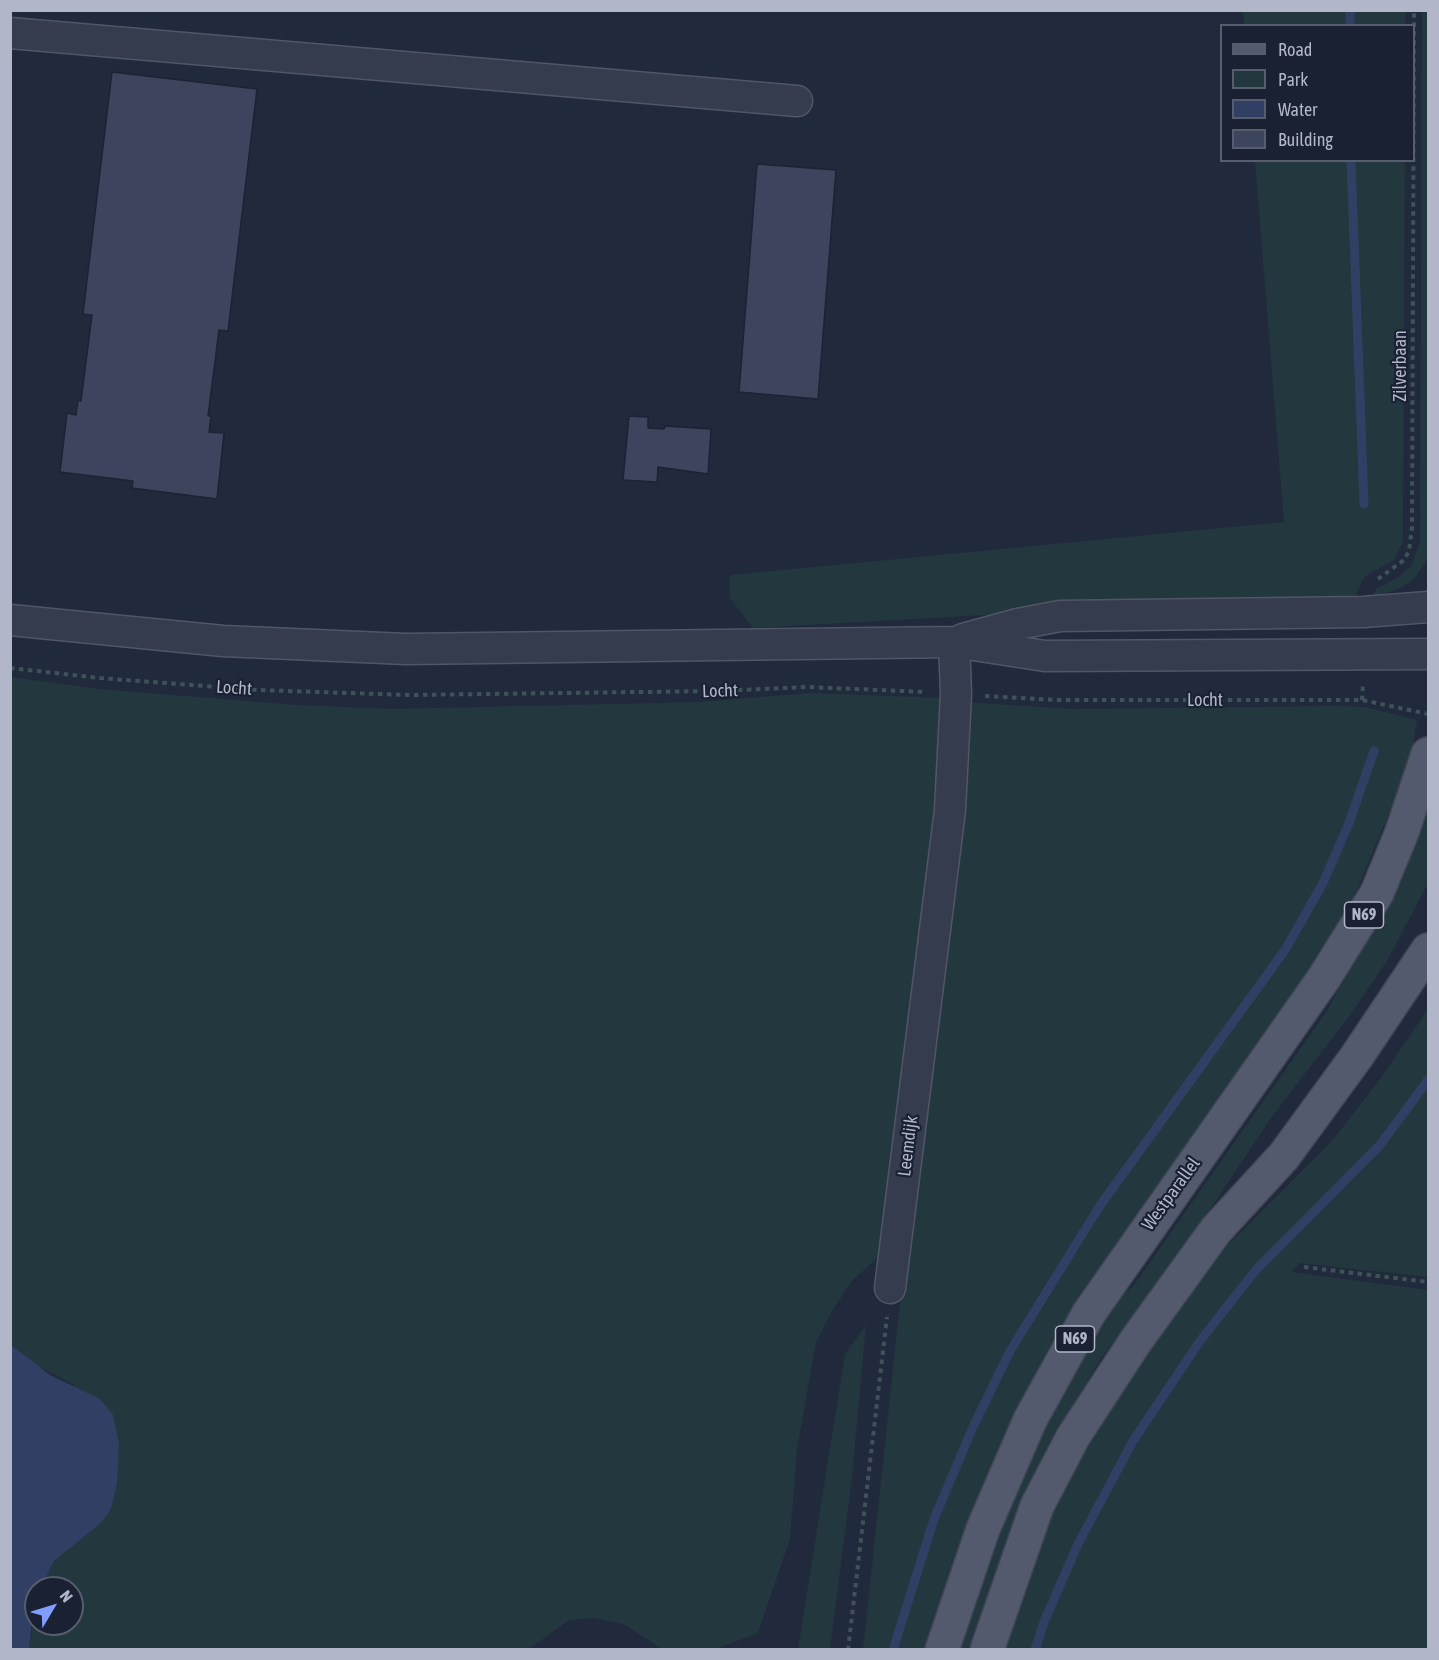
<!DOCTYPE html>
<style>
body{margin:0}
#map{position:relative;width:1439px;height:1660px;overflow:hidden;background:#21293d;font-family:"Asap Condensed",sans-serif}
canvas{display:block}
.frame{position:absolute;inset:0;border:12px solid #b1b6c9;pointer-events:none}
.legend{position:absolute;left:1220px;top:24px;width:195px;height:138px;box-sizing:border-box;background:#1a2132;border:2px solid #565d6e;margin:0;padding:8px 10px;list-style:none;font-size:18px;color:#b1b6c9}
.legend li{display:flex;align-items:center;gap:12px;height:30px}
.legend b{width:30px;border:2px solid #565d6e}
.north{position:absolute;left:24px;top:1576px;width:60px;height:60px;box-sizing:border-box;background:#1a2132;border:2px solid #565d6e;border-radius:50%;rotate:52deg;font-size:16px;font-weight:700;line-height:24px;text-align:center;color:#b1b6c9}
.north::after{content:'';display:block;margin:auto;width:21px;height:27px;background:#809eff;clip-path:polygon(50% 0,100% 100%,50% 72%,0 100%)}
</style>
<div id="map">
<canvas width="1439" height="1660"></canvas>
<div class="frame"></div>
<ul class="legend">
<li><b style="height:8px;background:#535a6d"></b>Road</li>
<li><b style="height:16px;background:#23373e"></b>Park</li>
<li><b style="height:16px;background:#323f64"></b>Water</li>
<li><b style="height:16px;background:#3d455e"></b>Building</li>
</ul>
<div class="north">N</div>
</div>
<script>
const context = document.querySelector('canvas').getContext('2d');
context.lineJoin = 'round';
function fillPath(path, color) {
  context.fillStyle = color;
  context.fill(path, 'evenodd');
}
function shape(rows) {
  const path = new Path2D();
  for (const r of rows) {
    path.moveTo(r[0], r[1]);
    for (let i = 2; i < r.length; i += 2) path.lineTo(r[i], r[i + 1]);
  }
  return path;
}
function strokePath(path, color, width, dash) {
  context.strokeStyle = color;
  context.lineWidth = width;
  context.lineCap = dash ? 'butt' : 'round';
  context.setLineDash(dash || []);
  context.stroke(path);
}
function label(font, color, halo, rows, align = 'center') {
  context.font = font + ' "Asap Condensed",sans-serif';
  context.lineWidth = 4.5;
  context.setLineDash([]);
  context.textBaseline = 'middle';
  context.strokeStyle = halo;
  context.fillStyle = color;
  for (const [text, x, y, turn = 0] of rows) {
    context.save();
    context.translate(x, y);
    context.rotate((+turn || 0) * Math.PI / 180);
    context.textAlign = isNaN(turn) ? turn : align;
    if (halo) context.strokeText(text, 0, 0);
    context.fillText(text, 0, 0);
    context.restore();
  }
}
fillPath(shape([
 [1243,11,1406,11,1405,25,1244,25],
 [1422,11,1428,11,1428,558,1414,579,1401,588,1372,598,1376,589,1397,578,1411,566,1420,541],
 [1255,161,1405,161,1403,541,1394,560,1364,577,1357,592,1356,604,1056,611,753,628,730,598,730,575,1284,522],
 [11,677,99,689,296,705,391,709,700,702,809,693,945,698,944,749,883,1246,876,1259,852,1281,832,1311,816,1343,797,1449,790,1539,758,1633,716,1649,662,1649,624,1624,593,1618,569,1620,529,1649,29,1649,36,1604,36,1624,72,1624,72,1588,41,1588,54,1561,100,1524,73,1384,33,1364,11,1344],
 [964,702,1072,709,1343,706,1365,707,1417,720,1413,745,1397,794,1352,902,1324,954,1148,1210,934,1649,863,1650],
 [1428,803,1428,883,1387,961,1353,1011,1271,1118,1195,1232,1100,1360,1040,1462,975,1649,951,1650,992,1530,1102,1313,1134,1285,1326,1012,1385,907],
 [1428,1009,1428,1277,1300,1263,1291,1272,1428,1290,1428,1649,994,1650,1049,1516,1077,1463,1126,1381,1220,1253,1331,1142,1378,1082],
 [866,1325,852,1478,830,1649,798,1649,845,1354]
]), '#23373e');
fillPath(shape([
 [10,1344,50,1375,100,1399,113,1415,119,1444,117,1483,111,1509,100,1524,54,1561,41,1588,36,1588,29,1649,11,1649]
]), '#323f64');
strokePath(shape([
 [1350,10,1350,26],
 [1351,160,1364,504],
 [893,1650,934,1519,973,1427,1010,1351,1099,1207,1285,950,1323,883,1349,823,1374,751],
 [1035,1650,1044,1622,1078,1544,1133,1441,1200,1341,1255,1271,1380,1145,1428,1080]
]), '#323f64', 9);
const building = shape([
 [112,72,257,89,228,331,219,330,208,416,211,416,209,432,224,433,217,499,132,488,133,481,60,472,67,413,76,415,78,400,81,401,92,315,83,314,112,72],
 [757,164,836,170,818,399,739,392,757,164],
 [629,416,648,417,648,428,664,429,665,426,711,429,708,474,658,467,657,482,623,480,629,416]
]);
fillPath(building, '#3d455e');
strokePath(building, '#1c2334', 1.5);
const minor = shape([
 [10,33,797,101],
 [10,620,223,641,406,649,954,642,1045,656,1428,654],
 [963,639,1018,624,1060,616,1363,612,1428,607],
 [890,1288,950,810,956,694,954,642]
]);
const major = shape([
 [942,1650,983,1529,1030,1420,1089,1313,1324,978,1377,893,1402,832,1428,754],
 [987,1650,1037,1506,1073,1437,1135,1342,1216,1230,1284,1156,1357,1056,1428,950]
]);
strokePath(minor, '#505668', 33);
strokePath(major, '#3e4556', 36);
strokePath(shape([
 [1378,579,1404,560,1409,551,1412,528,1414,10],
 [10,668,99,678,258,690,409,695,715,691,808,687,926,692],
 [985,696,1056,700,1362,700,1428,714],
 [1362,700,1363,683],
 [1304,1267,1428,1282],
 [848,1650,887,1317]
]), '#3e5358', 4, [4.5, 4.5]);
strokePath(minor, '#353c4d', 30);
strokePath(major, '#535a6d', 33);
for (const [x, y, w] of [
 [1364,915,39],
 [1075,1339,39]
]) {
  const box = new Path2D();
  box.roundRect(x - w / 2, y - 13, w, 26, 4.5);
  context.fillStyle = '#1a2132';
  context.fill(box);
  strokePath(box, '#b1b6c9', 1.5);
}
label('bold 16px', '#b1b6c9', null, [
 ["N69",1364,915],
 ["N69",1075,1339]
]);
label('18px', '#b1b6c9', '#1a2132', [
 ["Zilverbaan",1400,366,-90],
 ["Locht",234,688,4],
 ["Locht",720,691,-2],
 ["Locht",1205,700],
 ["Leemdijk",908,1146,-83],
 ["Westparallel",1171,1194,-54]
]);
</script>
